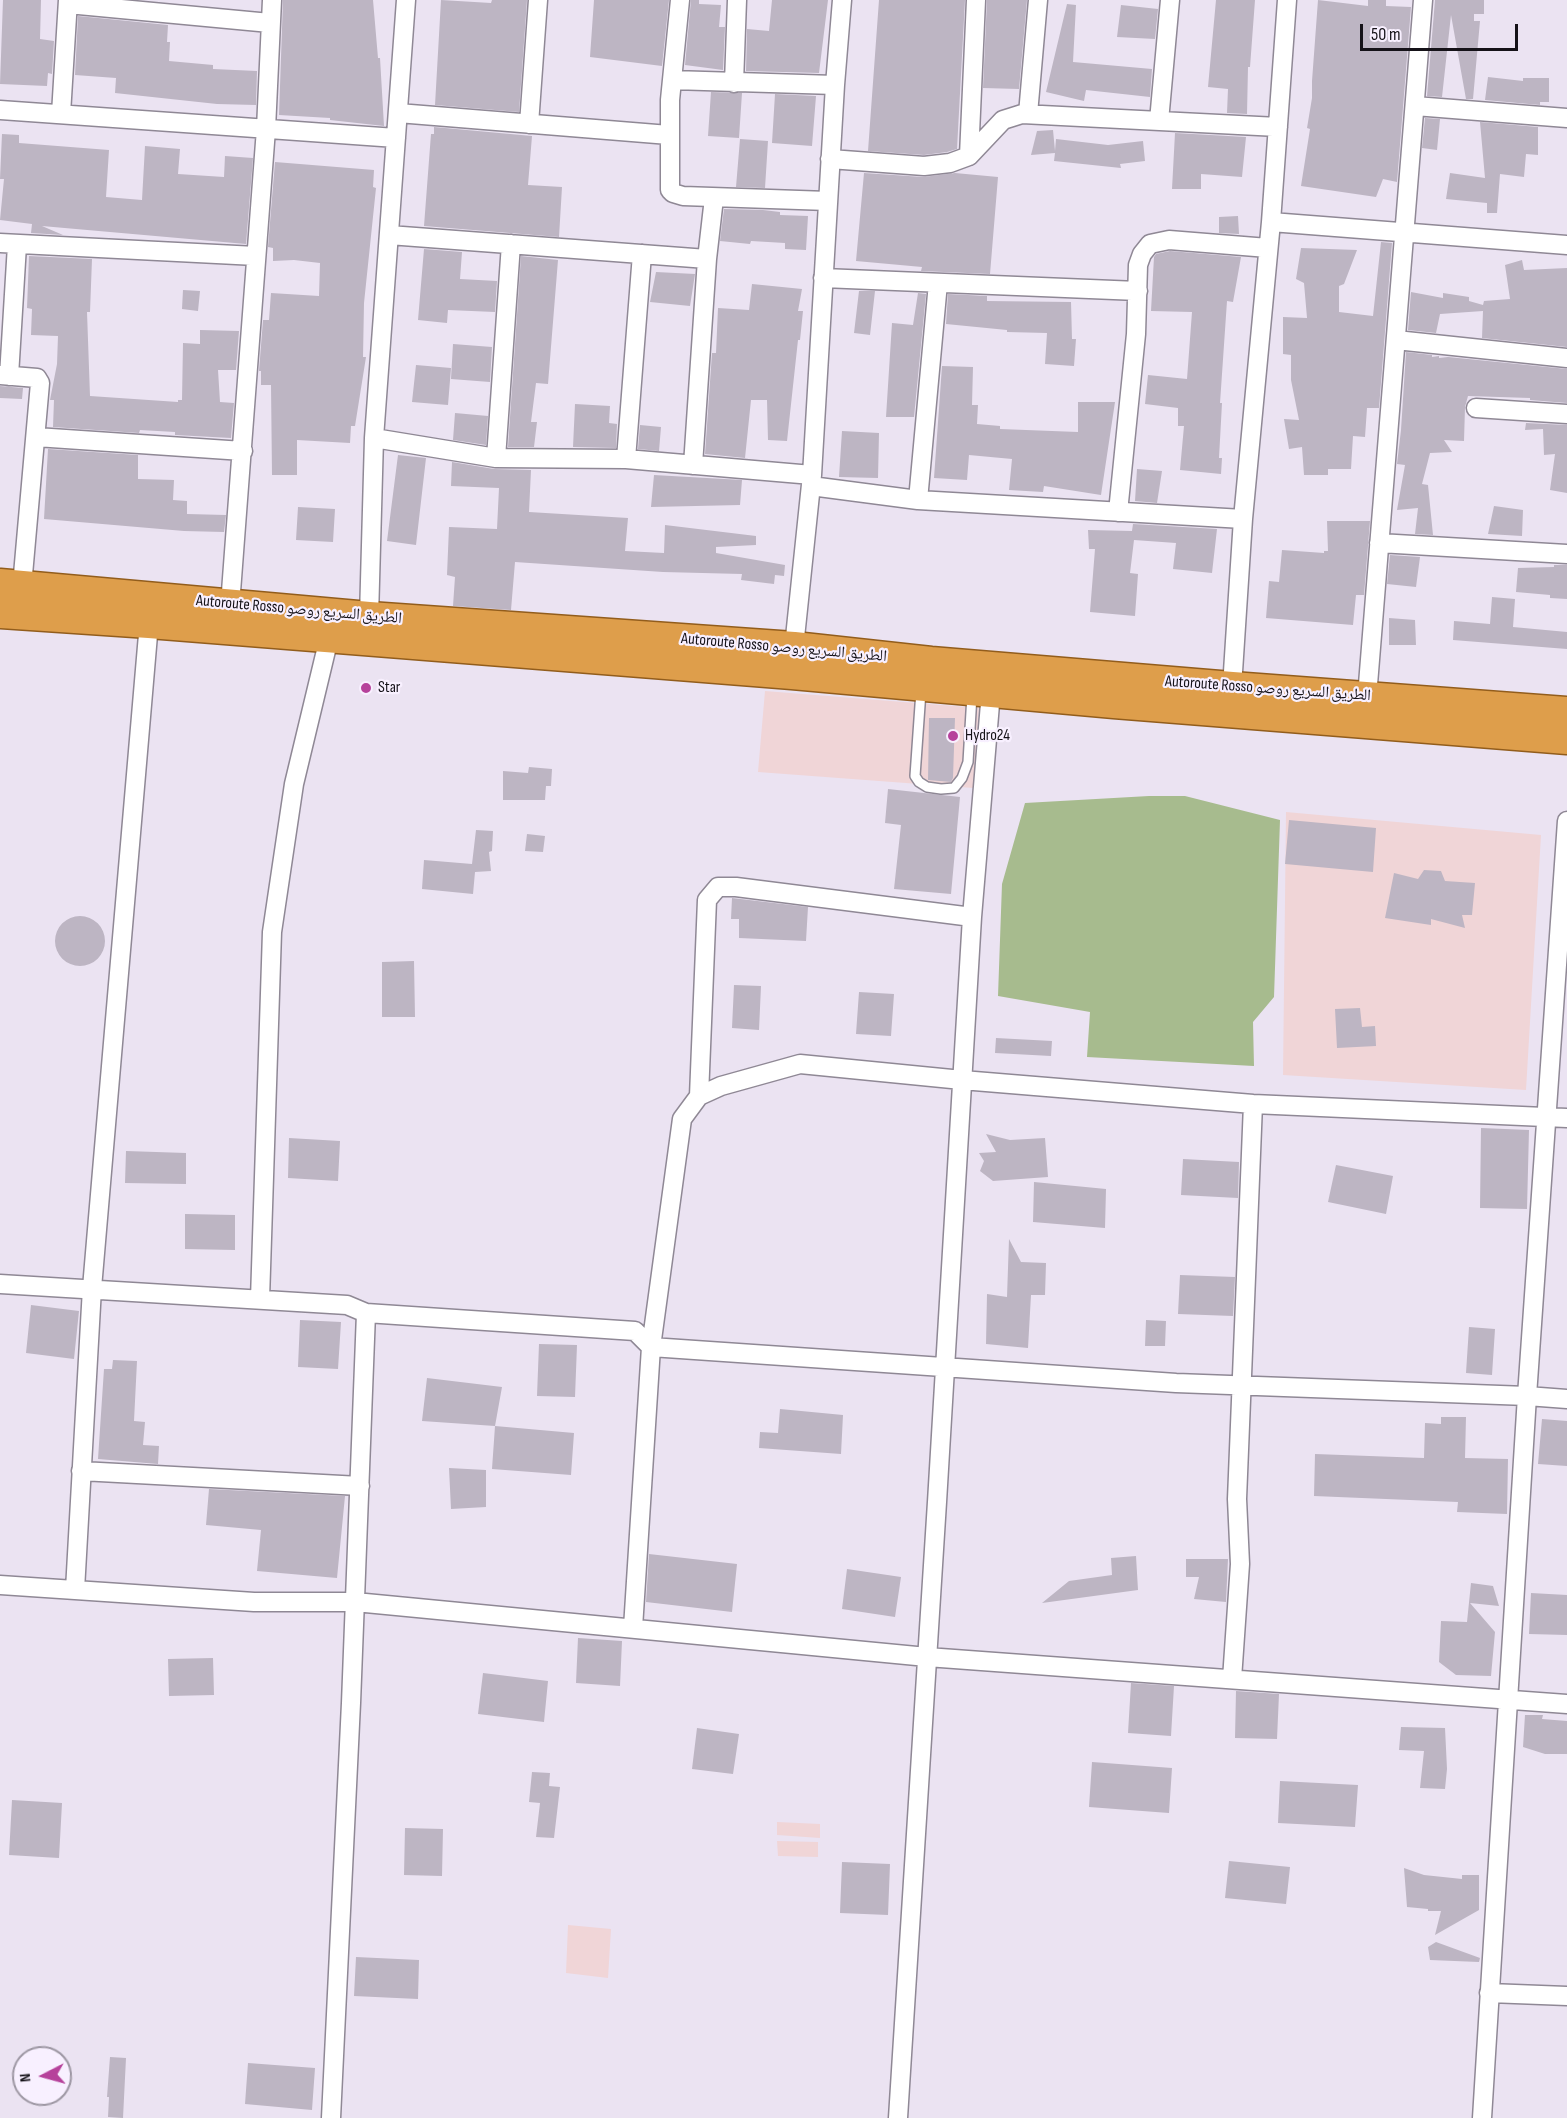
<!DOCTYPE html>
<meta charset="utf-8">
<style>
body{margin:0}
#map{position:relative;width:1567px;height:2118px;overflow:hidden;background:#ebe3f2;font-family:"Sofia Sans Condensed",sans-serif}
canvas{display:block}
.north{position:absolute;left:12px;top:2046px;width:60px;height:60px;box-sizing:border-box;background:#f8f0ff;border:2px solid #9d97a3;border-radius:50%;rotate:264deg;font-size:16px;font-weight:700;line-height:24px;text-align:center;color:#151218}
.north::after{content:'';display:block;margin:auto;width:21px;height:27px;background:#b6429b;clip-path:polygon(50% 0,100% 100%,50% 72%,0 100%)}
.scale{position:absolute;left:1360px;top:24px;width:158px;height:27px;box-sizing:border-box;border:3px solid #151218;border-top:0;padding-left:8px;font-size:18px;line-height:21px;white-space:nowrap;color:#151218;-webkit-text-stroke:4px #f8f0ff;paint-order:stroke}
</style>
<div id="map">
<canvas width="1567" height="2118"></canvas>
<div class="north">N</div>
<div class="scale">50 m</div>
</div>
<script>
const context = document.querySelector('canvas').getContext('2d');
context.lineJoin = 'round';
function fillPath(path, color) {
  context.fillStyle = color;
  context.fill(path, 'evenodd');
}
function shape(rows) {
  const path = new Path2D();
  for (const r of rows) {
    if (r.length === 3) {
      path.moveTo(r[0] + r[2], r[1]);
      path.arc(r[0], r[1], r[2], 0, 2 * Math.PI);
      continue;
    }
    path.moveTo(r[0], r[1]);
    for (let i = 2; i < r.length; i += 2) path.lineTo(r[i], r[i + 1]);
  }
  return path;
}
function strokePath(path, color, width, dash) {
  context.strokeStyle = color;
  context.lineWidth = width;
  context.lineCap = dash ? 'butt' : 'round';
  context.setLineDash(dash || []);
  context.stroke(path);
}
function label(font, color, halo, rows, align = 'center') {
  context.font = font + ' "Sofia Sans Condensed","Noto Naskh Arabic",sans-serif';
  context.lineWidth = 4.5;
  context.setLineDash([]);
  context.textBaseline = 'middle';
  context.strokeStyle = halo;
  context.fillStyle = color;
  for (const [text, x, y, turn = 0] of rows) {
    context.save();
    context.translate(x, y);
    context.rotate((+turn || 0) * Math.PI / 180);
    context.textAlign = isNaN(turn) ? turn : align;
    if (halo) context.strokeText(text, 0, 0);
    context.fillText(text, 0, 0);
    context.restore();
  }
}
fillPath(shape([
 [765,691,979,708,973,788,758,772],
 [1286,812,1541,835,1526,1090,1283,1075],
 [777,1822,820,1824,820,1838,777,1835],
 [777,1841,818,1842,818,1857,778,1856],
 [568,1925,611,1929,608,1978,566,1973]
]), '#f0d5d7');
fillPath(shape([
 [1149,796,1185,796,1280,820,1274,997,1253,1022,1254,1066,1087,1057,1090,1012,998,996,1002,884,1025,803]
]), '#a7bb8e');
fillPath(shape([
 [3,0,41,0,40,39,54,41,52,74,48,73,47,86,0,84],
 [283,0,373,0,378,58,380,58,384,126,330,120,330,118,279,115],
 [441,0,491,3,492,0,527,0,519,112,435,105],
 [594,0,669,0,662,66,590,57],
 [691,0,699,0,699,4,721,5,719,27,725,27,723,70,685,65],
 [772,0,828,0,819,73,746,71,747,29,769,31],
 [879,0,965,0,957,149,947,152,924,155,868,151],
 [987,0,1027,0,1019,89,983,88],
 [1216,0,1255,0,1250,67,1248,67,1247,114,1227,113,1228,89,1208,87],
 [1318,0,1368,6,1368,0,1386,0,1386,6,1411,7,1397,182,1383,179,1376,197,1301,186,1310,129,1307,128,1312,98,1312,81],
 [1435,0,1484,0,1484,14,1474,14,1474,21,1480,21,1473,99,1466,99,1451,15,1442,97,1427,96],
 [1067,4,1076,5,1073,62,1152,69,1150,97,1086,90,1084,101,1046,92],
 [1121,5,1158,9,1155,39,1117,37],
 [78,16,168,25,167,42,170,42,169,61,213,65,213,69,257,71,256,105,217,104,115,93,116,78,75,75],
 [1488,77,1523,81,1523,78,1549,78,1549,102,1540,102,1540,105,1485,100],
 [711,92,742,93,739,138,708,136],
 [775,94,816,96,812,146,772,143],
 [1425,118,1440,119,1437,150,1422,148],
 [1480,122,1538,127,1538,155,1526,154,1524,177,1500,174,1497,213,1487,213,1487,203,1446,199,1450,173,1485,178],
 [434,127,532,136,528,185,562,187,559,237,424,226,431,134,434,134],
 [1053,130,1055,151,1056,139,1108,145,1143,141,1145,161,1120,164,1121,168,1054,161,1055,153,1031,155,1037,131],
 [1175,133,1246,137,1242,177,1201,174,1201,189,1172,189],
 [2,134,19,135,19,143,109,150,106,197,142,200,145,146,180,149,178,174,224,177,225,156,253,158,246,244,42,226,63,235,31,233,32,224,0,220,4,179,0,179],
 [740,139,768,141,765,188,736,187],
 [275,162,374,170,373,187,376,188,364,303,363,357,366,357,355,426,351,426,350,443,297,440,297,475,272,475,271,385,261,385,261,371,259,371,263,320,269,320,271,293,319,296,320,263,294,260,273,261,273,248,268,247],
 [864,173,923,177,955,173,998,177,990,274,921,271,922,267,856,261],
 [724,209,763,210,780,212,780,215,808,216,806,250,785,249,785,243,751,241,750,244,720,241],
 [1238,216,1239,234,1219,233,1219,217],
 [1381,242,1392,243,1379,408,1367,408,1365,437,1353,436,1351,469,1328,469,1328,475,1304,475,1302,447,1289,449,1284,419,1299,420,1291,380,1291,355,1283,354,1283,317,1307,318,1304,283,1296,279,1301,248,1357,250,1344,284,1339,286,1339,312,1373,316],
 [424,249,462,252,460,279,497,281,495,312,448,310,447,323,418,320],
 [1170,251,1241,257,1233,302,1227,301,1220,403,1222,403,1219,458,1222,458,1221,474,1180,470,1184,426,1178,426,1178,408,1145,404,1148,375,1187,379,1192,312,1151,311,1154,257,1156,254],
 [29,256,92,259,90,312,87,312,90,396,178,402,178,400,182,400,183,343,200,344,200,330,239,331,236,370,218,370,220,402,234,403,231,438,175,435,175,432,140,430,139,433,53,427,54,400,50,400,57,364,58,336,31,335,32,309,27,308],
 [521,256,558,260,548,384,536,383,531,422,537,422,534,447,508,447],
 [1522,260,1524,270,1567,268,1567,347,1482,338,1483,311,1440,314,1436,333,1408,330,1411,292,1443,298,1443,293,1469,297,1469,301,1483,305,1484,301,1510,299,1505,265],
 [656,272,695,274,690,306,650,302],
 [752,284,802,289,798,311,803,311,800,340,798,340,787,441,768,440,767,400,751,400,745,458,705,454,712,353,716,353,718,308,749,310],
 [183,290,200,291,198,311,182,309],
 [859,291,875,291,870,335,854,333],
 [918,293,926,294,914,417,886,417,892,323,913,325],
 [948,294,987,296,987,301,1071,302,1072,339,1076,339,1074,366,1045,364,1047,333,1007,332,1007,330,946,324],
 [453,344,492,347,490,382,451,379],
 [1406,352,1432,355,1432,357,1439,356,1439,358,1448,357,1567,369,1567,403,1530,400,1530,398,1468,396,1465,407,1464,441,1444,440,1452,452,1430,453,1422,484,1428,485,1433,535,1415,534,1418,508,1397,510,1405,465,1397,464,1401,430],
 [416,365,451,368,448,405,412,402],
 [942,366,973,367,972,405,978,405,977,424,1000,426,1000,429,1078,432,1078,402,1115,402,1101,495,1044,486,1043,492,1009,490,1012,459,969,455,967,480,934,478],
 [0,386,23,388,22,399,0,398],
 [575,404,610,406,609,423,617,424,616,448,573,447],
 [455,413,488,416,486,445,453,440],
 [1526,423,1567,425,1567,493,1550,490,1555,454,1544,455,1543,429,1525,430],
 [640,425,661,427,659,451,638,449],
 [842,431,879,433,878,478,839,477],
 [48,449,138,455,138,479,174,480,173,500,187,501,187,514,226,515,224,532,184,531,44,519],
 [398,455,426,458,416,545,387,541],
 [452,462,494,469,531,470,529,512,628,518,625,551,664,553,665,525,756,536,756,545,716,547,716,553,785,565,784,576,775,575,774,584,741,580,742,574,663,572,515,562,511,610,453,606,455,577,447,575,449,527,497,529,499,488,451,486],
 [1137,469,1162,471,1157,503,1135,501],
 [654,475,742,480,740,505,651,507],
 [1494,506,1523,510,1522,536,1488,534],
 [298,507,335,509,333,542,296,540],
 [1327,521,1370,521,1364,595,1356,595,1353,625,1266,618,1269,581,1279,582,1282,550,1324,553,1324,551,1328,551],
 [1133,524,1217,529,1212,573,1173,569,1176,543,1134,540,1130,573,1138,574,1135,616,1090,612,1095,549,1089,549,1088,530,1132,531],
 [1390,555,1420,557,1416,587,1387,584],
 [1554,565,1567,565,1567,599,1550,598,1550,595,1516,592,1518,568,1554,567],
 [1492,597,1515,599,1513,627,1567,632,1567,649,1453,640,1454,621,1490,624],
 [1389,618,1415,620,1416,645,1389,645],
 [929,718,955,718,953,778,951,782,928,780],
 [529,767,552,769,551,786,546,786,545,800,503,800,503,771,528,773],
 [888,789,960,797,951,894,894,889,901,825,885,823],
 [1289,820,1376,828,1373,872,1285,864],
 [476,830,493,831,492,851,489,852,491,871,475,872,473,894,422,889,424,860,472,864],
 [527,834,545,836,543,852,525,851],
 [1424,870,1441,871,1445,881,1475,883,1472,915,1462,915,1465,928,1431,919,1431,925,1385,918,1394,873,1418,879],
 [732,898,808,907,806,941,739,938,739,919,731,919],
 [80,941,25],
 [414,961,415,1017,382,1017,382,962],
 [734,985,761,986,759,1030,732,1028],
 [859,992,894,994,891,1036,856,1034],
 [1360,1008,1362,1027,1375,1026,1376,1046,1337,1048,1335,1009],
 [996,1038,1052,1041,1051,1056,995,1053],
 [1481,1128,1529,1130,1527,1209,1480,1208],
 [986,1134,1010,1140,1045,1138,1048,1177,993,1181,980,1171,984,1161,979,1153,996,1152],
 [289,1138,340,1141,338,1181,288,1178],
 [126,1151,186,1153,186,1184,125,1183],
 [1183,1159,1239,1162,1238,1198,1181,1195],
 [1336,1165,1393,1176,1386,1214,1328,1202],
 [1034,1182,1106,1189,1105,1228,1033,1222],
 [185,1214,235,1215,235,1250,185,1249],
 [1009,1239,1021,1262,1046,1263,1045,1295,1031,1295,1028,1348,986,1344,987,1294,1007,1297],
 [1180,1275,1235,1277,1233,1316,1178,1314],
 [31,1305,79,1311,74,1359,26,1353],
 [300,1320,341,1322,338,1369,298,1367],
 [1146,1320,1166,1321,1165,1346,1145,1346],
 [1469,1327,1495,1329,1492,1375,1466,1373],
 [539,1344,577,1345,575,1397,537,1396],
 [113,1360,137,1361,134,1421,145,1422,143,1445,159,1446,158,1464,98,1459,104,1369,112,1369],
 [427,1378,502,1387,495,1426,422,1421],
 [780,1409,843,1415,841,1454,759,1448,760,1432,778,1433],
 [1441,1417,1466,1417,1465,1458,1508,1459,1507,1514,1457,1512,1458,1502,1314,1496,1315,1454,1424,1458,1425,1423,1441,1424],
 [1542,1419,1567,1421,1567,1466,1538,1464],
 [495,1426,574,1433,571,1475,492,1469],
 [449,1468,486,1470,486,1507,451,1509],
 [209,1489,345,1496,337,1578,257,1571,261,1530,206,1525],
 [649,1554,737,1564,732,1612,646,1602],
 [1136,1556,1138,1590,1042,1603,1069,1581,1112,1575,1111,1558],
 [1186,1559,1228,1559,1226,1602,1194,1599,1199,1577,1186,1577],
 [847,1569,901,1577,895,1617,842,1609],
 [1471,1583,1493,1586,1499,1606,1470,1603,1495,1632,1491,1676,1456,1675,1439,1662,1441,1621,1467,1622],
 [1531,1593,1567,1595,1567,1635,1529,1634],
 [578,1638,622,1641,620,1686,576,1683],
 [213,1658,214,1695,169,1696,168,1659],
 [483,1673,548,1681,544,1722,478,1714],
 [1131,1683,1174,1686,1171,1736,1128,1733],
 [1236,1691,1279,1694,1277,1739,1235,1738],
 [1525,1715,1543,1715,1542,1719,1567,1721,1567,1754,1545,1754,1523,1747],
 [1401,1727,1445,1728,1447,1769,1445,1789,1420,1788,1424,1751,1399,1750],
 [697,1728,739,1734,733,1774,692,1769],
 [1092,1762,1172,1768,1169,1813,1089,1807],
 [532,1772,550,1773,549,1786,560,1787,554,1838,536,1837,540,1803,529,1802],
 [1280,1781,1358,1785,1355,1827,1278,1823],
 [12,1800,62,1803,59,1858,9,1855],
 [405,1828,443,1829,442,1876,404,1875],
 [1229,1861,1290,1867,1286,1904,1225,1898],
 [842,1862,890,1864,888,1915,840,1913],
 [1404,1868,1424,1875,1462,1879,1462,1875,1479,1875,1479,1910,1435,1935,1441,1911,1428,1911,1428,1909,1407,1907],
 [1436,1942,1480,1958,1479,1962,1430,1960,1428,1947],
 [356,1957,419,1960,418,1999,354,1996],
 [110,2057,126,2058,123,2118,108,2117,109,2097,107,2097],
 [248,2063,315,2068,312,2110,245,2104]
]), '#bdb5c3');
const service = shape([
 [921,691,915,776,919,782,927,787,941,789,954,788,962,778,968,762,972,695]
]);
const minor = shape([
 [680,0,670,100,670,190,673,193,683,196,828,201],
 [68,4,270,23],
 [672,80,835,85],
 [734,83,737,0],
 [1415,106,1567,118],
 [0,110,396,138],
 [398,113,669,135],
 [61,114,68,0],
 [1028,114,1038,0],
 [1159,121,1170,0],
 [529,124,538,0],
 [969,156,976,0],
 [830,159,924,166,950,163,969,156,1003,120,1022,114,1278,127],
 [1271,222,1567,245],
 [389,235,707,259],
 [0,243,256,256],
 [823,278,1138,291],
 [1396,340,1567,358],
 [0,375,37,378,40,383,22,586],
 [9,376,17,245],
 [1476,408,1567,414],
 [36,437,243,451],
 [374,438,496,458,626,459,812,475],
 [496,458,511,244],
 [626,459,642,254],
 [693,465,707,259,714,198],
 [811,486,918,500,1243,519],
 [918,500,938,283],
 [1118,512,1136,334,1138,265,1142,254,1150,244,1169,240,1268,248],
 [1379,543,1567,554],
 [230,605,266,129,272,0],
 [369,617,374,438,406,0],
 [794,647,812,475,835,85,842,0],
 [1232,687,1243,519,1271,222,1287,0],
 [1367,697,1423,0],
 [699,1096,707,900,718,887,736,887,972,917],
 [0,1284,347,1305,366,1313,351,1703,331,2118],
 [260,1299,272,932,294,784,329,638],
 [366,1313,635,1331,651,1347,1176,1383,1527,1396,1567,1399],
 [81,1471,360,1486],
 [0,1585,254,1602,355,1602,927,1657,1567,1704],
 [75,1590,92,1288,149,623],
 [633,1628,651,1347,682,1119,699,1096,721,1086,800,1064,962,1080,1253,1104,1567,1118],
 [1232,1679,1240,1564,1237,1499,1253,1104],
 [1489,1993,1567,1996],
 [898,2118,937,1502,972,917,991,692],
 [1482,2118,1527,1396,1567,821]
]);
const trunk = shape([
 [0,584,369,617,794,647,931,662,1232,687,1567,712],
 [0,613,149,623,792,674,1114,703,1567,739]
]);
strokePath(service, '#8f8895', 12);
strokePath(minor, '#8f8895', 21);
strokePath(trunk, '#925d1c', 33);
strokePath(service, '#fff', 9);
strokePath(minor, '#fff', 18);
strokePath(trunk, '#de9e4b', 30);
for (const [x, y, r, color] of [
 [366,688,6,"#b6429b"],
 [953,736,6,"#b6429b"]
]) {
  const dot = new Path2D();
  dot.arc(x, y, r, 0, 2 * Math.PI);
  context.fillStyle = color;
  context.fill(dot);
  strokePath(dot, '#f8f0ff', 2);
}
label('16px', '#151218', '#f8f0ff', [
 ["Autoroute Rosso الطريق السريع روصو",299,610,5],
 ["Autoroute Rosso الطريق السريع روصو",784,648,5],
 ["Autoroute Rosso الطريق السريع روصو",1268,689,4]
]);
label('16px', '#151218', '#f8f0ff', [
 ["Star",378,688],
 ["Hydro24",965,736]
], 'left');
</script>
